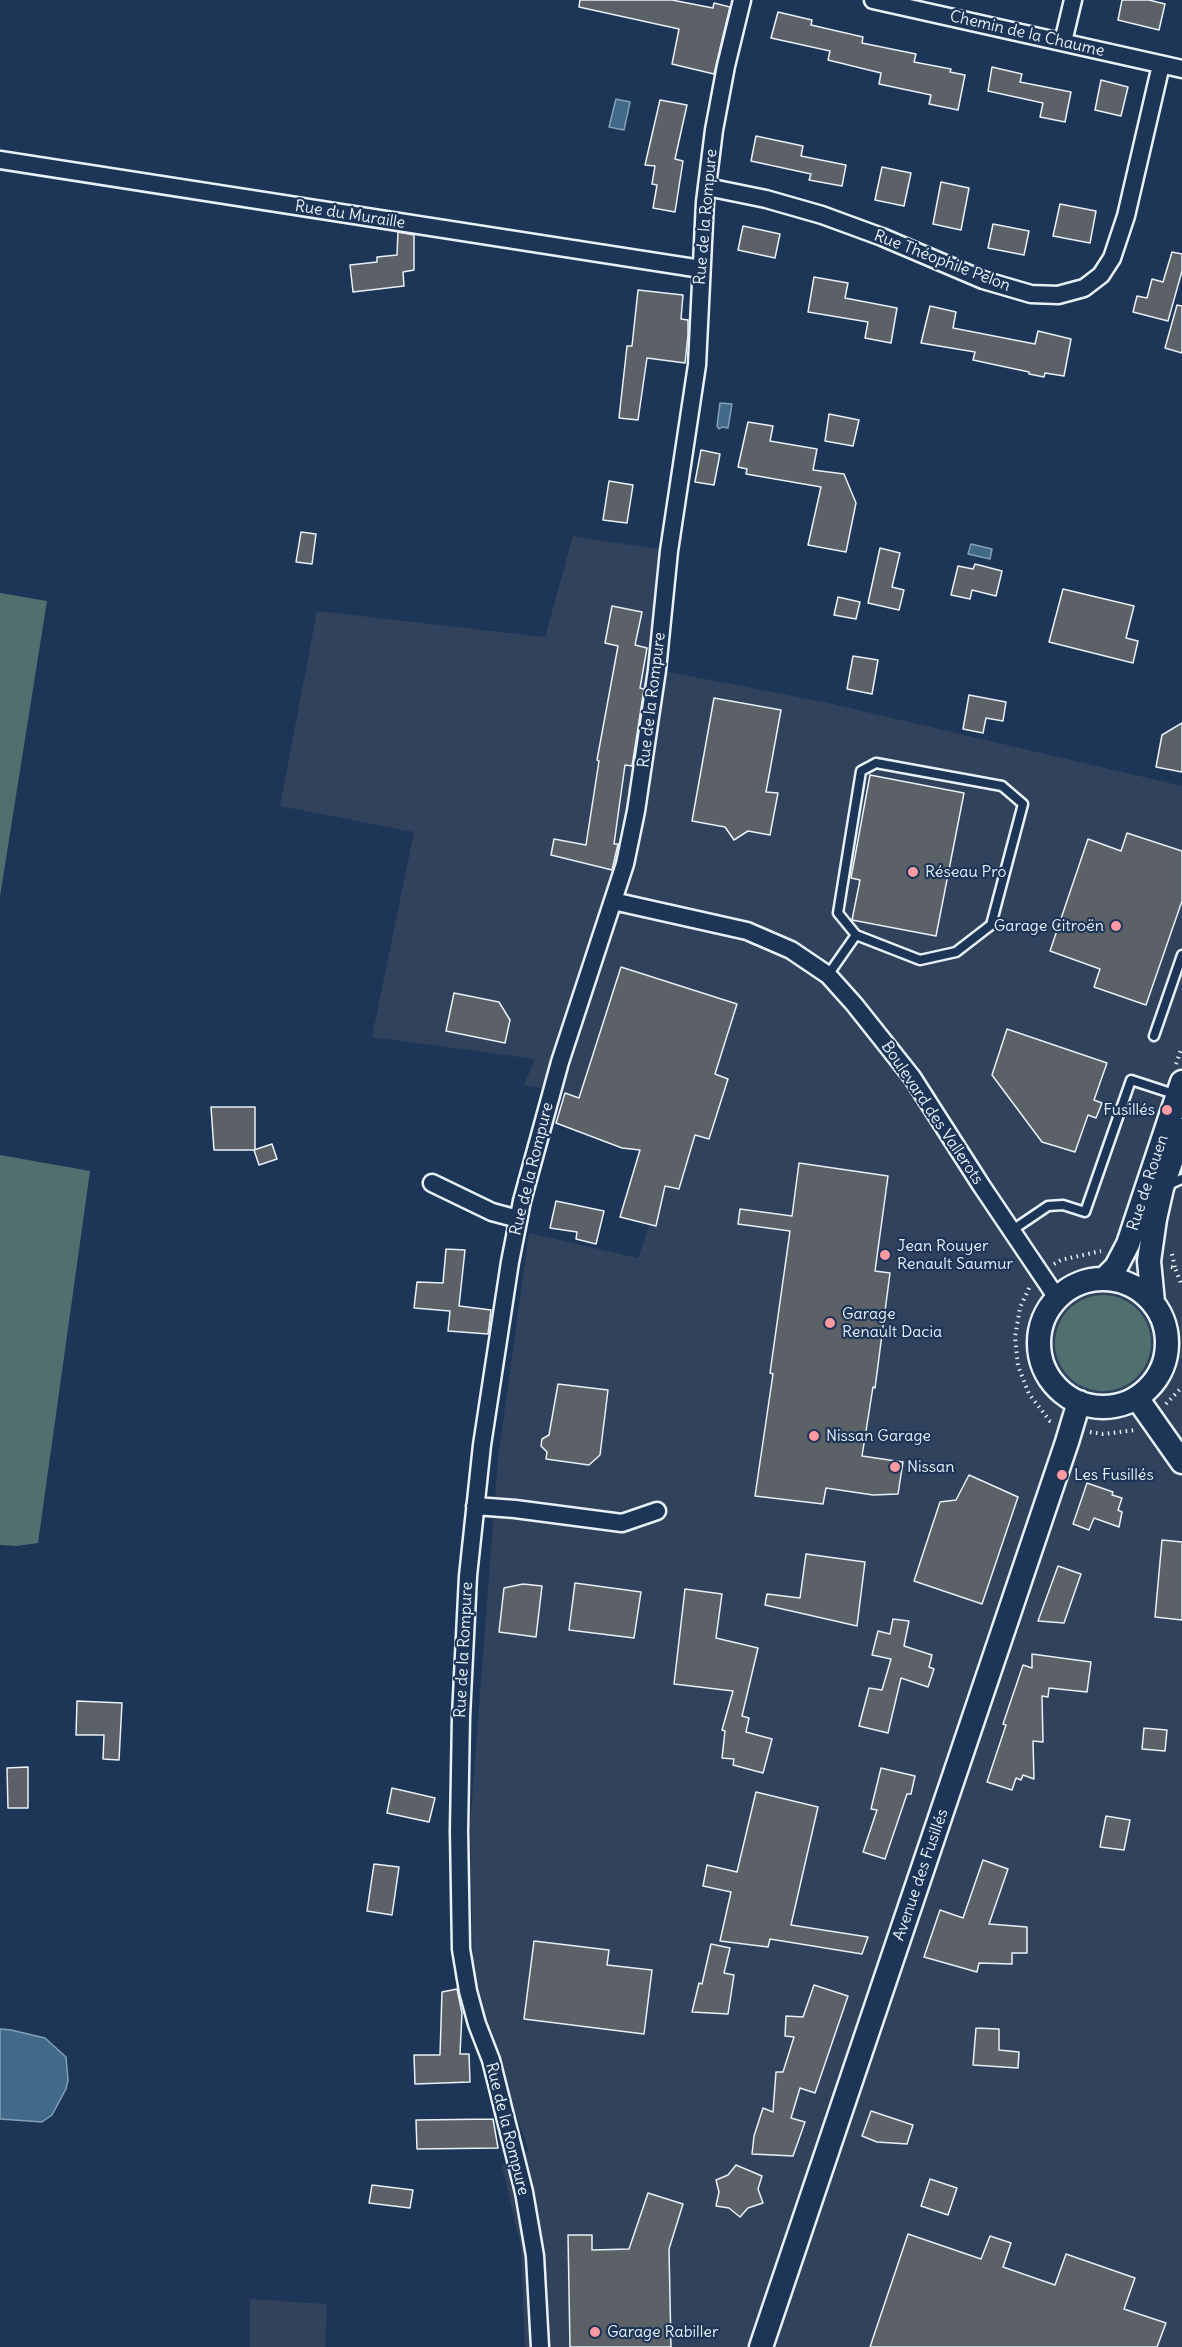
<!DOCTYPE html>
<meta charset="utf-8">
<style>
body{margin:0}
canvas{display:block;background:#1d3557}
</style>
<canvas width="1182" height="2347"></canvas>
<script>
const context = document.querySelector('canvas').getContext('2d');
context.lineJoin = 'round';
function fillPath(path, color) {
  context.fillStyle = color;
  context.fill(path, 'evenodd');
}
function shape(rows) {
  const path = new Path2D();
  for (const r of rows) {
    if (r.length === 3) {
      path.moveTo(r[0] + r[2], r[1]);
      path.arc(r[0], r[1], r[2], 0, 2 * Math.PI);
      continue;
    }
    path.moveTo(r[0], r[1]);
    for (let i = 2; i < r.length; i += 2) path.lineTo(r[i], r[i + 1]);
  }
  return path;
}
function strokePath(path, color, width, dash) {
  context.strokeStyle = color;
  context.lineWidth = width;
  context.lineCap = dash ? 'butt' : 'round';
  context.setLineDash(dash || []);
  context.stroke(path);
}
function label(font, color, halo, rows, align = 'center') {
  context.font = font + ' Delius,sans-serif';
  context.lineWidth = 4.5;
  context.setLineDash([]);
  context.textBaseline = 'middle';
  context.strokeStyle = halo;
  context.fillStyle = color;
  for (const [text, x, y, turn = 0] of rows) {
    context.save();
    context.translate(x, y);
    context.rotate((+turn || 0) * Math.PI / 180);
    context.textAlign = isNaN(turn) ? turn : align;
    if (halo) context.strokeText(text, 0, 0);
    context.fillText(text, 0, 0);
    context.restore();
  }
}
fillPath(shape([
 [573,536,669,551,658,670,824,702,1182,786,1182,2347,525,2347,521,2248,502,2166,529,2151,497,2060,473,1969,470,1826,498,1458,529,1233,638,1258,682,1133,565,1092,524,1085,535,1059,372,1037,414,832,280,806,317,611,545,637],
 [250,2299,327,2304,325,2347,250,2347]
]), '#30425c');
fillPath(shape([
 [0,593,47,601,0,896],
 [0,1155,90,1171,38,1543,16,1546,0,1545],
 [1103,1343,48]
]), '#507070');
const water = shape([
 [616,99,630,102,624,130,609,127,616,99],
 [720,403,732,404,728,428,722,427,719,429,717,426,720,403],
 [971,544,992,549,990,559,968,554,971,544],
 [0,2029,11,2030,45,2038,66,2057,68,2080,66,2089,52,2115,42,2122,0,2119,0,2029]
]);
fillPath(water, '#416a89');
strokePath(water, '#84a0b5', 1.5);
const building = shape([
 [580,0,672,0,713,8,714,3,730,7,714,74,672,64,679,29,579,7,580,0],
 [1122,0,1149,0,1165,4,1159,30,1118,20,1122,0],
 [778,12,812,20,811,25,863,37,862,43,916,54,914,62,951,69,950,72,965,75,958,110,929,104,931,95,879,84,881,73,828,60,830,51,771,38,778,12],
 [992,67,1022,74,1020,82,1071,92,1065,122,1040,117,1043,103,988,91,992,67],
 [1101,80,1128,87,1121,116,1095,110,1101,80],
 [660,100,687,105,675,159,683,161,675,212,653,208,657,185,652,184,655,166,645,165,660,100],
 [756,136,803,146,801,156,846,165,842,186,809,180,811,174,751,161,756,136],
 [882,167,911,173,904,206,875,200,882,167],
 [941,182,969,188,961,230,933,224,941,182],
 [1060,204,1096,211,1090,243,1053,236,1060,204],
 [993,224,1029,231,1024,255,988,248,993,224],
 [743,226,780,234,775,258,738,250,743,226],
 [398,232,414,235,414,270,403,272,404,286,353,292,350,265,377,262,377,257,397,255,398,232],
 [1172,252,1182,254,1182,271,1168,321,1133,312,1137,296,1147,298,1152,279,1163,282,1172,252],
 [814,277,848,283,845,298,897,308,891,343,865,338,868,322,808,312,814,277],
 [638,290,683,295,681,319,688,320,688,335,685,363,647,358,638,420,619,418,627,346,632,346,638,290],
 [1177,305,1182,306,1182,353,1165,348,1177,305],
 [930,306,956,312,953,328,1035,344,1038,331,1071,339,1064,376,1045,373,1044,377,1029,374,1029,372,973,360,975,352,921,343,930,306],
 [829,414,859,420,853,446,825,441,829,414],
 [748,422,773,426,770,441,817,449,813,470,844,474,856,503,846,552,808,545,821,487,746,474,747,469,738,467,748,422],
 [701,450,720,454,714,485,695,482,701,450],
 [609,481,633,485,627,523,603,520,609,481],
 [301,532,316,534,312,564,296,562,301,532],
 [880,548,900,553,892,587,904,590,899,610,868,603,880,548],
 [975,564,1002,571,996,596,972,590,970,599,951,595,958,566,973,569,975,564],
 [1063,589,1134,606,1126,638,1138,641,1133,663,1049,642,1063,589],
 [838,597,860,602,856,619,834,615,838,597],
 [612,606,642,612,635,645,647,648,640,688,644,689,632,766,625,765,614,844,618,844,612,870,551,855,554,839,586,845,599,761,597,760,618,646,605,643,612,606],
 [853,656,878,660,872,694,847,689,853,656],
 [969,695,1006,702,1003,721,986,718,983,733,963,729,969,695],
 [714,698,781,710,766,792,778,793,770,835,748,831,734,840,725,827,692,821,714,698],
 [1182,723,1182,772,1156,767,1162,735,1182,723],
 [870,775,964,793,936,936,852,920,860,880,851,878,870,775],
 [1127,833,1182,851,1182,901,1146,1005,1094,987,1100,969,1050,951,1088,839,1121,851,1127,833],
 [621,967,737,1004,715,1074,728,1079,709,1139,695,1135,679,1189,665,1186,656,1226,620,1217,640,1150,622,1148,556,1123,565,1093,579,1098,621,967],
 [454,993,499,1002,510,1020,505,1043,446,1031,454,993],
 [1007,1029,1107,1063,1094,1100,1102,1103,1096,1118,1088,1115,1075,1152,1042,1142,992,1075,1007,1029],
 [211,1107,255,1107,255,1150,214,1150,211,1107],
 [272,1144,277,1159,259,1165,254,1150,272,1144],
 [799,1163,888,1176,875,1271,890,1273,875,1388,873,1387,862,1456,903,1462,898,1494,873,1495,826,1488,823,1504,755,1496,773,1374,770,1373,790,1231,738,1224,740,1209,792,1216,799,1163],
 [556,1201,604,1211,596,1244,576,1239,577,1232,550,1228,556,1201],
 [446,1249,465,1250,459,1306,491,1310,488,1334,448,1331,450,1311,414,1308,417,1282,443,1283,446,1249],
 [558,1384,608,1390,600,1455,589,1465,546,1459,547,1452,541,1446,542,1439,549,1435,558,1384],
 [969,1475,1018,1497,982,1604,914,1581,940,1502,956,1500,969,1475],
 [1087,1483,1113,1492,1112,1495,1122,1498,1118,1510,1122,1512,1119,1527,1094,1518,1089,1530,1073,1524,1087,1483],
 [1162,1540,1182,1542,1182,1620,1155,1617,1162,1540],
 [806,1554,865,1562,857,1626,765,1605,767,1594,800,1598,806,1554],
 [1058,1566,1081,1574,1064,1623,1038,1621,1058,1566],
 [575,1583,641,1592,634,1638,569,1630,575,1583],
 [523,1584,542,1586,536,1637,499,1632,504,1588,523,1584],
 [685,1589,722,1594,716,1638,758,1648,742,1716,749,1718,746,1732,772,1739,763,1773,733,1765,734,1759,722,1758,725,1731,722,1730,733,1691,674,1684,685,1589],
 [893,1619,909,1621,904,1646,932,1655,929,1667,934,1669,928,1687,901,1678,888,1733,859,1726,869,1688,882,1690,891,1659,872,1655,878,1631,890,1634,893,1619],
 [1032,1654,1091,1662,1087,1692,1049,1688,1048,1697,1042,1696,1043,1742,1033,1741,1034,1779,1023,1775,1021,1780,1016,1778,1012,1790,987,1782,1006,1725,1003,1724,1023,1665,1032,1668,1032,1654],
 [77,1701,122,1703,119,1760,103,1759,104,1735,76,1735,77,1701],
 [1144,1728,1167,1730,1165,1751,1142,1749,1144,1728],
 [28,1767,28,1808,8,1808,7,1768,28,1767],
 [881,1768,915,1776,911,1794,907,1794,885,1859,863,1852,877,1810,871,1809,881,1768],
 [392,1788,435,1798,429,1822,387,1813,392,1788],
 [756,1792,818,1807,791,1925,868,1937,862,1954,770,1939,768,1947,720,1941,731,1892,703,1886,707,1865,737,1872,756,1792],
 [1106,1816,1130,1820,1124,1850,1100,1847,1106,1816],
 [983,1860,1008,1869,989,1924,1027,1927,1027,1953,1012,1953,1012,1964,979,1963,977,1972,924,1957,940,1910,963,1918,983,1860],
 [374,1864,399,1867,392,1915,367,1911,374,1864],
 [534,1941,609,1950,607,1965,652,1970,644,2034,524,2019,534,1941],
 [711,1944,730,1948,724,1973,734,1975,728,2014,692,2012,699,1983,702,1984,711,1944],
 [814,1985,848,1996,815,2093,800,2088,791,2118,805,2122,793,2156,752,2154,754,2136,763,2108,773,2112,776,2072,783,2072,794,2037,785,2036,786,2016,803,2017,814,1985],
 [457,1989,462,2013,460,2054,469,2054,470,2082,415,2084,414,2055,440,2055,442,1992,457,1989],
 [976,2028,999,2029,999,2050,1019,2052,1018,2068,973,2065,976,2028],
 [871,2111,913,2125,907,2144,877,2142,862,2136,871,2111],
 [493,2119,498,2148,417,2149,416,2120,493,2119],
 [736,2165,762,2176,758,2189,763,2203,748,2208,740,2217,729,2208,716,2206,719,2192,716,2180,728,2175,736,2165],
 [930,2179,957,2188,948,2215,921,2206,930,2179],
 [372,2185,413,2190,410,2208,369,2203,372,2185],
 [648,2193,683,2204,669,2249,671,2347,570,2347,568,2235,592,2235,592,2250,629,2249,648,2193],
 [908,2234,981,2259,990,2236,1011,2243,1003,2267,1055,2285,1066,2254,1135,2278,1124,2309,1166,2323,1157,2347,870,2347,908,2234]
]);
fillPath(building, '#5b6167');
strokePath(building, '#e8f1f8', 1.5);
const lane = shape([
 [876,763,1002,786,1023,804,991,925,956,952,920,960,856,935,838,913,861,771,876,763],
 [828,975,856,935],
 [1154,1036,1182,955],
 [1168,1185,1182,1179],
 [1011,1231,1048,1206,1063,1205,1085,1212,1131,1080,1177,1095]
]);
const street = shape([
 [873,0,1182,69],
 [1063,42,1073,0],
 [0,160,701,269],
 [707,187,766,199,822,215,882,237,983,280,1031,294,1058,295,1084,288,1101,275,1112,258,1126,216,1161,65],
 [613,901,747,931,791,950,828,975,854,1004,912,1077,981,1185,1057,1298],
 [432,1183,492,1212,518,1219],
 [475,1506,515,1509,622,1523,657,1511],
 [540,2347,535,2256,524,2192,491,2060,477,2024,468,1991,461,1949,459,1831,461,1716,468,1576,482,1445,510,1262,522,1201,560,1062,625,864,636,811,657,670,669,551,697,365,705,202,714,130,726,66,742,0]
]);
const secondary = shape([
 [1104,1279,1116,1267,1128,1244,1182,1082],
 [1103,1343,64],
 [1153,1302,1149,1261,1155,1219,1162,1188,1182,1130],
 [1137,1398,1182,1462],
 [761,2347,1067,1442,1079,1402]
]);
strokePath(lane, '#e8f1f8', 13);
strokePath(street, '#e8f1f8', 21);
strokePath(secondary, '#e8f1f8', 27);
strokePath(shape([
 [1176,1064,1182,1047],
 [1172,1254,1175,1268],
 [1054,1264,1061,1260,1101,1251],
 [1171,1267,1175,1268,1182,1286],
 [1029,1288,1020,1308,1015,1337,1018,1366,1029,1394,1050,1421,1053,1422],
 [1166,1404,1182,1387],
 [1090,1432,1103,1434,1136,1430]
]), '#e8f1f8', 4, [1.5, 4.5]);
strokePath(lane, '#1d3557', 8);
strokePath(street, '#1d3557', 16);
strokePath(secondary, '#1d3557', 22);
for (const [x, y, r, color] of [
 [913,872,6,"#ff9aa2"],
 [1116,926,6,"#ff9aa2"],
 [1167,1110,6,"#ff9aa2"],
 [885,1255,6,"#ff9aa2"],
 [830,1323,6,"#ff9aa2"],
 [814,1436,6,"#ff9aa2"],
 [895,1467,6,"#ff9aa2"],
 [1062,1475,6,"#ff9aa2"],
 [595,2332,6,"#ff9aa2"]
]) {
  const dot = new Path2D();
  dot.arc(x, y, r, 0, 2 * Math.PI);
  context.fillStyle = color;
  context.fill(dot);
  strokePath(dot, '#1d3557', 2);
}
label('16px', '#e8f1f8', '#1d3557', [
 ["Chemin de la Chaume",1027,34,13],
 ["Rue du Muraille",350,215,9],
 ["Rue de la Rompure",706,217,-85],
 ["Rue Théophile Pelon",942,261,21],
 ["Rue de la Rompure",652,700,-83],
 ["Boulevard des Vallerots",932,1113,56],
 ["Rue de la Rompure",532,1169,-76],
 ["Rue de Rouen",1148,1183,-72],
 ["Rue de la Rompure",464,1650,-87],
 ["Avenue des Fusillés",921,1875,-71],
 ["Rue de la Rompure",507,2129,76]
]);
label('16px', '#e8f1f8', '#1d3557', [
 ["Réseau Pro",925,872],
 ["Garage Citroën",1104,926,"right"],
 ["Fusillés",1155,1110,"right"],
 ["Jean Rouyer",897,1246],
 ["Renault Saumur",897,1264],
 ["Garage",842,1314],
 ["Renault Dacia",842,1332],
 ["Nissan Garage",826,1436],
 ["Nissan",907,1467],
 ["Les Fusillés",1074,1475],
 ["Garage Rabiller",607,2332]
], 'left');
</script>
